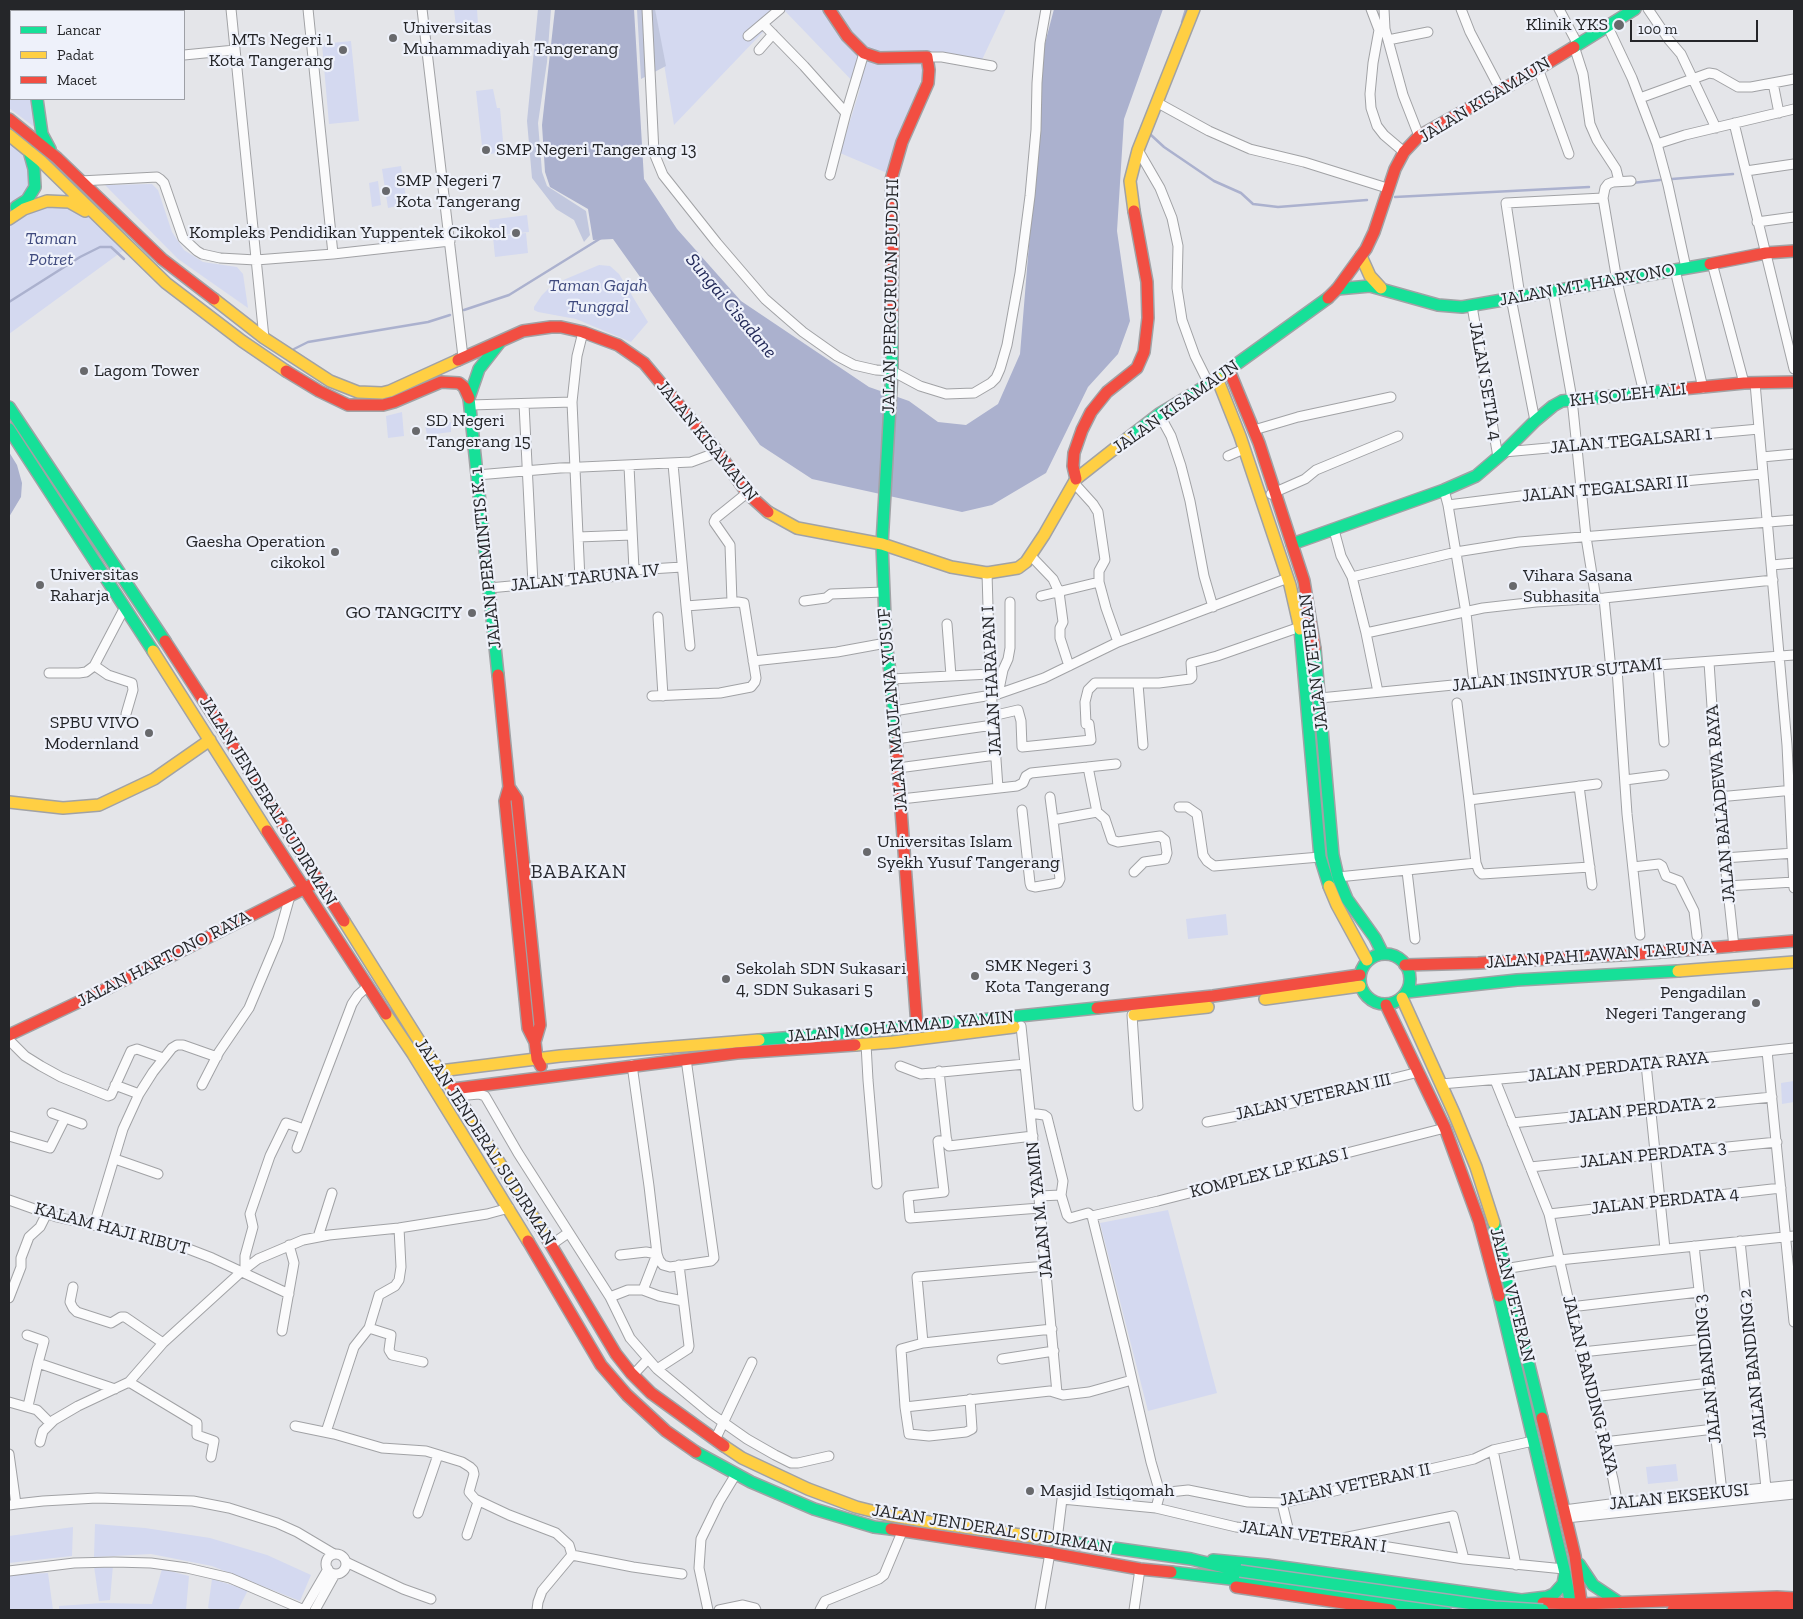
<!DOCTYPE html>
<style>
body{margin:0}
#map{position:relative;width:1803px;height:1619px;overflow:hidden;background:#e4e5e9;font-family:"Zilla Slab",serif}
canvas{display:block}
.frame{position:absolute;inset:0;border:10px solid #252629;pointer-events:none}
.legend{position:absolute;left:10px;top:10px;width:175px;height:90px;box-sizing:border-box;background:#eef1fa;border:1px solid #9ea0a6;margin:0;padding:6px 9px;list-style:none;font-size:15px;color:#252629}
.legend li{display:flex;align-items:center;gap:10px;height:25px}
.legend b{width:25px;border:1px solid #9ea0a6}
.scale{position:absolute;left:1630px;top:20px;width:128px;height:22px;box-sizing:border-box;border:2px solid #252629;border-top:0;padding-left:6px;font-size:15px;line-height:18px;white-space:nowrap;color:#252629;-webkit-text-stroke:4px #eef1fa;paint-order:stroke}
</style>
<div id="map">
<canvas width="1803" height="1619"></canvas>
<div class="frame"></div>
<ul class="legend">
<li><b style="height:6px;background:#16e098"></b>Lancar</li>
<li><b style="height:6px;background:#ffcf43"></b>Padat</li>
<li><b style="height:6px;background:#f24e42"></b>Macet</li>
</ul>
<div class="scale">100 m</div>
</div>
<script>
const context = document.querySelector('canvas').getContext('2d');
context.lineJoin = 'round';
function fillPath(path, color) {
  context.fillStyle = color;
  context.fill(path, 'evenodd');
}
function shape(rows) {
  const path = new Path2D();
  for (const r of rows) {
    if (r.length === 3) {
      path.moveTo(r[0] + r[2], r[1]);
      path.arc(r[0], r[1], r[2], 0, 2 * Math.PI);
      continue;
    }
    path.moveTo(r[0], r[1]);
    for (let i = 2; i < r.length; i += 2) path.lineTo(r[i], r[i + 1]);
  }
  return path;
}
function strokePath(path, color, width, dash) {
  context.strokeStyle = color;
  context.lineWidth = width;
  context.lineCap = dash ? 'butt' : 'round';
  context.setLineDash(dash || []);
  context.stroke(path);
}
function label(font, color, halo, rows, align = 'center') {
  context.font = font + ' "Zilla Slab",serif';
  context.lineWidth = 4.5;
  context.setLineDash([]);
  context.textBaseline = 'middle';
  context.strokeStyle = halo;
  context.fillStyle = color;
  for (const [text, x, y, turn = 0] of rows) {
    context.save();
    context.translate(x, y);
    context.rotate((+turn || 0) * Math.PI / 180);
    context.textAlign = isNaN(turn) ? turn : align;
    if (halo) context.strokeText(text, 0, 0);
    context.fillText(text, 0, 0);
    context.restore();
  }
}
fillPath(shape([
 [454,9,477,9,478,24,456,27],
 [655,9,1006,9,980,64,932,53,897,140,887,173,840,153,860,89,784,10,674,125],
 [351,41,359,121,329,124,322,44],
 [11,62,11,99,34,99,37,126,33,126,9,108,9,65],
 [493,89,497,108,500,108,504,152,483,155,476,91],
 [9,139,25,156,31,187,9,207],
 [401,166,407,204,388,208,382,169],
 [378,181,381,205,372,207,369,183],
 [152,184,158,190,172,232,184,250,203,262,237,267,243,274,248,308,178,259,105,185],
 [47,206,80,210,98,225,124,250,9,334,9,226,35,210],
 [527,215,529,232,491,236,489,220],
 [526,233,528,253,495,257,493,237],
 [599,265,610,266,619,274,648,322,631,342,576,319,538,312,534,310,534,307,542,295,548,289,561,281],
 [402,412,404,436,388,438,386,416],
 [451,422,451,432,427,435,425,425],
 [1226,914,1228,935,1188,939,1186,919],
 [1794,1081,1794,1102,1782,1104,1781,1083],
 [1168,1210,1217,1393,1148,1411,1100,1223],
 [1676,1464,1678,1481,1648,1484,1646,1467],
 [95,1524,145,1528,210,1538,267,1555,311,1575,300,1601,212,1566,151,1554,94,1557],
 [73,1527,72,1556,9,1563,9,1536],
 [113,1565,110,1600,99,1601,94,1566],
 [162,1569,189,1576,186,1610,59,1610,59,1606,102,1603,152,1604],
 [48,1573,53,1610,9,1610,9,1575],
 [212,1579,248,1590,238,1610,213,1610,208,1608]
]), '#d4d9f0');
fillPath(shape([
 [538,9,551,9,547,62,538,123,542,172,547,186,586,211,590,235,584,242,574,220,556,209,532,178,527,121],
 [637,9,655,9,666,66,641,79]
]), '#c1c7de');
fillPath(shape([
 [555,9,634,9,644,179,677,229,741,301,869,387,909,401,938,422,966,425,998,404,1020,354,1039,123,1038,70,1054,9,1163,9,1124,119,1117,231,1130,321,1118,354,1088,387,1046,473,992,505,962,512,812,479,760,445,613,239,593,240,588,209,550,187,545,172,542,125],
 [9,452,17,465,22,483,21,497,9,517]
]), '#abb1ce');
strokePath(shape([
 [1182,22,1186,9],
 [1151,135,1164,147,1214,181,1241,193,1253,204,1278,207,1367,200],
 [1672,179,1733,174],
 [1632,183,1660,180],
 [1395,197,1589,187],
 [9,302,80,257,100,247,111,247,124,259],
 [464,310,509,295,601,238],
 [294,349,308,342,428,322,450,315]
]), '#abb1ce', 2.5);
const street = shape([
 [231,9,264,338],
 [308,9,333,254,450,241],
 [422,9,463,357],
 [647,9,654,153,663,175,717,243,765,299,803,332,837,356,854,365,876,370,892,371,920,386,946,394,974,393,991,383,996,378,1000,369,1007,345,1020,273,1030,196,1036,130,1037,83,1040,43,1046,9],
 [1371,9,1379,30],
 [1384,9,1385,29,1403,95,1419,136],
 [1461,9,1470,32,1501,91],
 [1559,9,1577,43],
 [1648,9,1669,40,1681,54,1716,128],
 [89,11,116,9],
 [763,24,804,66,846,113,864,53],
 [1607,25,1632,78,1657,144,1668,185,1686,268],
 [1385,29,1379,30,1373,63,1370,94,1371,108,1377,126,1384,135,1404,152],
 [748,36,780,9],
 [1388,40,1428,32],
 [1574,46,1583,74,1590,124,1597,140,1616,169,1619,181],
 [759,50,773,34],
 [184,55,235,50],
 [927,57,942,57,992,66],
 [1538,68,1569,154],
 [1773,83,1779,113],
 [1640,98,1709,73,1715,74,1738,87,1751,87,1794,79],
 [1158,103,1209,131,1250,149,1304,162,1387,188],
 [1734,123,1794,369],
 [1657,144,1685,135,1794,109],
 [1138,150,1160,188,1172,218,1178,246,1177,288,1182,320,1195,356,1209,384],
 [1746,171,1794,164],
 [830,175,846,113],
 [80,181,157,177,160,179,164,183,183,238,197,251,202,254,220,258,256,260,333,254],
 [1631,181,1613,182,1608,184,1605,188,1603,198,1617,281,1644,393],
 [1757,222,1794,217],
 [1712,263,1744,383],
 [1675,270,1703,388],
 [1553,291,1572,399,1586,537,1596,599],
 [1520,296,1506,203,1603,198],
 [1511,298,1535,421],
 [1472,306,1498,457],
 [1755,383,1787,745,1794,888],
 [524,404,533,584],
 [470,405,572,402],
 [1159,414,1171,436,1181,466,1190,501,1204,576,1213,607],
 [1254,430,1298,417,1391,397],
 [1504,452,1759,429],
 [1228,456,1244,449],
 [1762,457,1794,454],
 [629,466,634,570],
 [477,475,560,468,691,462,718,452],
 [1074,483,1093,504,1098,512,1105,560,1099,571,1099,582,1106,608,1118,642],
 [1444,490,1448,505,1466,613,1474,683],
 [1271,494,1305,479,1316,470,1398,436],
 [1448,505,1528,495,1762,474],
 [1334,530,1341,556,1352,577,1366,633,1378,692],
 [578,537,632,535],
 [1031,556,1053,579,1059,592,1063,622,1060,628,1060,638,1069,666],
 [1772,565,1794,563],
 [987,573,990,674,998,788],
 [1352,577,1456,552,1519,542,1794,520],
 [580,580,572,402,577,356,583,332],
 [489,588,619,576,634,570,682,567],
 [1041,596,1099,582],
 [1604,598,1611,670],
 [804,601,826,598,831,594,884,592],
 [732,602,730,545,714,522,716,518,747,493],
 [686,606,690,646],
 [658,617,663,696],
 [947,624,951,676],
 [1366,633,1483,608,1536,602,1604,598,1773,580],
 [753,661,837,652,886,643],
 [1709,662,1718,797,1734,947],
 [1658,665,1664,742],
 [95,666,108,675,132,683,133,690,126,714],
 [1617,669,1627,814,1640,935],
 [49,673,79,673,86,672,94,666,125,607],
 [891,679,990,674],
 [1138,684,1143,745],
 [998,694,1003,670,1008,659,1010,648,1010,602],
 [652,696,720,693,751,687,755,682,756,678,744,603,738,602,686,606,673,464],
 [1320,698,1658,665,1794,655],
 [1457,703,1469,800,1597,784],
 [894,711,998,694,1044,678,1118,642,1288,578],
 [992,716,1018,710,1021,721,1022,747,1091,740,1089,724,1086,724,1085,702,1088,690,1095,683,1159,683,1190,679,1192,677,1191,663,1217,656,1300,627],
 [896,739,993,725],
 [1088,767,1097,812,1105,819,1112,840,1118,842,1160,836,1165,840,1167,853,1165,859,1144,862,1134,872],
 [898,768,996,755],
 [1625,780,1664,775],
 [1579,786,1592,885],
 [1050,797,1053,820],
 [1718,797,1794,790],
 [901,799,1017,786,1023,783,1026,776,1031,773,1116,764],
 [1469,800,1476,863,1479,871,1482,874,1590,867],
 [1179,807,1187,807,1197,814,1203,855,1207,861,1214,866,1320,857],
 [1022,810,1030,883,1031,886,1035,887,1058,883,1060,879,1053,820,1097,812],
 [1724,858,1794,853],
 [1633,867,1659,864,1662,866,1666,876,1679,881,1694,911,1697,936],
 [1407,871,1415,939],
 [1338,877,1476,863],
 [1727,886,1794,882],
 [1132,1015,1138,1106],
 [1021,1026,1040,1208,1057,1393],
 [9,1040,25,1056,41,1066,61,1077,108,1096,111,1095,131,1051,137,1049,163,1058],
 [866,1044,868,1080,877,1184],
 [1767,1051,1794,1322],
 [1646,1064,1665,1249],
 [900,1066,921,1074,1025,1064],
 [939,1071,947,1144,949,1146,1033,1136],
 [1495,1080,1549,1214,1571,1311,1613,1479,1619,1511],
 [1441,1084,1535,1076,1794,1048],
 [115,1085,139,1094],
 [202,1085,219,1052,249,1008,278,939,290,896],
 [457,1096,479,1094,485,1096,518,1153,610,1297,630,1338,657,1369,710,1413,747,1439,775,1455,791,1463,798,1463,829,1456],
 [52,1113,82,1124],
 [1030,1113,1044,1115,1047,1117,1063,1181,1061,1195],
 [1207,1122,1248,1114,1419,1072],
 [1512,1123,1772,1097],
 [9,1136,50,1148,65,1118],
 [947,1140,938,1141,944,1192,908,1196,910,1218,1040,1208],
 [297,1148,352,1004,358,995,368,986],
 [115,1159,158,1174],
 [1530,1167,1777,1142],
 [1039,1196,1061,1195,1067,1215,1070,1218,1088,1213,1092,1216,1125,1349,1151,1462,1160,1493],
 [9,1200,57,1217,173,1243,212,1258,289,1294],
 [1549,1214,1781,1188],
 [1092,1216,1158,1201,1445,1128],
 [94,1225,123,1129,139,1094,153,1072,172,1048,177,1045,183,1045,217,1057],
 [318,1237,332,1193],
 [1740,1241,1766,1488],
 [551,1245,568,1233],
 [1694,1246,1722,1492],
 [657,1254,659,1260,663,1265,670,1267,711,1261,714,1258,686,1059],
 [620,1255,646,1252,657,1254,649,1186,632,1065],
 [245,1269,245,1256,253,1227,250,1214,270,1156,286,1123,304,1129],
 [1504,1269,1559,1260,1794,1236],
 [73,1287,70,1302,73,1308,77,1312,111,1323,121,1317,125,1317,163,1343],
 [643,1290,657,1254],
 [610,1297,628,1290,643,1290,659,1296,683,1301],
 [9,1298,21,1267,21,1258,29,1237,40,1227,46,1215],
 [1570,1307,1699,1292],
 [369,1328,391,1335,389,1350,392,1355,423,1362],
 [282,1331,294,1263,289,1245],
 [27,1335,44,1341,38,1363,115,1389],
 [923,1343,917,1277,1046,1266],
 [1582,1352,1704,1339],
 [1002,1359,1054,1351],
 [657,1369,688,1349,689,1346,679,1265],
 [633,1375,648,1359],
 [129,1382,197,1423,197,1435,214,1441,211,1457],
 [1593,1397,1709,1383],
 [970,1399,972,1429,966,1432,929,1436,909,1434,905,1407,901,1349,923,1343,1052,1329],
 [9,1402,37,1410,50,1423],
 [28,1406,38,1363],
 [905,1407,1050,1391,1063,1395,1089,1392,1132,1380],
 [295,1426,334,1434,382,1448,426,1451,462,1462,470,1467,473,1470,474,1474,469,1492,475,1499,509,1515,556,1533,569,1545,572,1555,542,1591,538,1602,537,1610],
 [326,1432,354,1347,369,1328,379,1295,395,1286,399,1280,401,1267,399,1228],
 [715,1440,752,1362],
 [40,1442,43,1431,54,1420,78,1406,129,1382,163,1343,241,1272,258,1259,303,1240,329,1235,399,1228,487,1214,509,1208],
 [1604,1442,1714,1429],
 [1493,1450,1516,1565],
 [9,1454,16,1504,9,1505],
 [1282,1503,1289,1532],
 [16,1504,43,1501,97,1498,193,1501,229,1508,277,1523,297,1532,334,1554],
 [1156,1508,1160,1493,1188,1490,1248,1502,1282,1503,1474,1459,1493,1450,1533,1441],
 [1564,1510,1618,1503,1794,1485],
 [418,1513,438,1455],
 [1566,1518,1794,1494],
 [467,1535,478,1502],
 [1343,1538,1453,1516,1464,1559],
 [1057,1540,1062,1499,1156,1508,1236,1527,1338,1539,1464,1559,1564,1569],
 [336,1564,10],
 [572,1555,633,1567,682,1574],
 [346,1562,403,1589,431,1599],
 [9,1571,74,1563,114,1562,151,1563,187,1568,230,1578,304,1610,328,1569],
 [315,1610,335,1574],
 [708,1610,699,1568,701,1539,719,1502,736,1474],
 [719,1610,743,1605,755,1608,756,1610],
 [820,1610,825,1601,879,1579,884,1575,902,1532],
 [1040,1610,1050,1553],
 [1134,1610,1140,1569]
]);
const fast = shape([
 [1574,47,1635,9],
 [37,99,42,134,50,149],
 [16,207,27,200,35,187,34,169,29,151],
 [1337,289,1370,286,1438,305,1462,307,1710,264],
 [892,319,892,371,882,544,886,643,891,679,896,742],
 [9,407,165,641],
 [9,429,153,651],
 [1128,438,1159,414,1209,384,1328,298],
 [1292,544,1444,490,1476,476,1504,452,1535,421,1553,406,1562,401,1672,390],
 [1300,629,1320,857,1329,886],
 [1315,649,1333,855,1338,877,1347,899,1375,938,1383,954],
 [498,675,469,398,479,369,500,342],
 [1385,979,25],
 [1407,992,1517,980,1678,971],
 [759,1040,892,1029,1097,1008],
 [1494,1223,1542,1418],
 [1499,1296,1564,1569,1572,1610],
 [696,1452,751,1482,814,1509,874,1527,891,1529],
 [1049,1539,1191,1559,1240,1571],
 [1213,1560,1267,1565,1543,1603],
 [1579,1564,1593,1585,1620,1603],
 [1171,1572,1239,1580,1445,1610],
 [1522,1600,1547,1597,1554,1594,1563,1584,1565,1573]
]);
const slow = shape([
 [9,54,11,51],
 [9,135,41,161,166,283,242,341,286,371],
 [1134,211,1130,181,1138,150,1194,9],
 [9,219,24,209,47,201,69,202,85,211],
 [1361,256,1370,276,1381,288],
 [214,299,264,338,330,381,358,392,382,393,390,391,458,360],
 [1217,378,1240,436,1290,585,1300,629],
 [768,512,797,528,882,544,951,567,987,573,1018,568,1026,562,1044,535,1076,479,1128,438],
 [153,651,267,831],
 [9,802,63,808,99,805,154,779,210,740],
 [1329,886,1337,905,1367,960],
 [344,921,423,1047,453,1089,548,1240],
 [1678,971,1794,962],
 [1402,998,1454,1113,1476,1167,1494,1223],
 [1265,999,1360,986],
 [386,1014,413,1054,528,1241],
 [1134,1015,1208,1007],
 [855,1045,893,1042,1014,1027],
 [440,1071,560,1056,759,1040],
 [724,1446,742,1458,808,1489,856,1507,888,1515,935,1523,1049,1539]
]);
const jam = shape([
 [829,9,847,36,864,53,879,58,927,57,929,70,928,83,902,142,891,180,893,232,892,319],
 [39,11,40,9],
 [9,119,57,158,162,259,214,299],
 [1710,264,1766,253,1794,251],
 [1328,298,1337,289,1366,249,1374,232,1395,169,1404,152,1419,136,1528,75,1574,47],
 [458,360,523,331,551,327,561,327,583,332,618,345,644,363,718,452,747,493,768,512],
 [1229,370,1259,443,1304,581,1315,649],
 [286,371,319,391,348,405,383,405,394,402,441,382,459,383,464,387,469,398],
 [1672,390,1744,383,1794,382],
 [1076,479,1073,466,1074,453,1082,430,1091,412,1107,392,1137,368,1144,352,1148,318,1147,282,1134,211],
 [165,641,241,758,344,921],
 [498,675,509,787,505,801,528,1028,535,1042,537,1059,541,1066],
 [896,742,917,1026],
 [509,787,517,799,540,1025,535,1042],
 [267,831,386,1014],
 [1405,965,1478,963,1637,954,1794,941],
 [1386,1005,1445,1128,1479,1221,1499,1296],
 [1097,1008,1213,996,1360,975],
 [9,1035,106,989,319,881],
 [453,1089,737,1053,855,1045],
 [548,1240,616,1354,631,1373,651,1393,724,1446],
 [528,1241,601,1365,627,1395,666,1431,696,1452],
 [1542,1418,1575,1556,1582,1610],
 [891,1529,1050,1553,1140,1569,1171,1572],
 [1236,1587,1391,1610],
 [1543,1603,1581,1604,1777,1597,1794,1598],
 [1673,1610,1794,1607]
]);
strokePath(street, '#a1a2a5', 11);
strokePath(fast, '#a1a2a5', 14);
strokePath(slow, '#a1a2a5', 14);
strokePath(jam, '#a1a2a5', 14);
strokePath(street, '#fbfbfc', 9);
strokePath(fast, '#16e098', 11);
strokePath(slow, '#ffcf43', 11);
strokePath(jam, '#f24e42', 11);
const fastBridge = shape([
 [1240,1571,1495,1607,1543,1610]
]);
strokePath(fastBridge, '#a4a7b3', 14, []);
strokePath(fastBridge, '#16e098', 11);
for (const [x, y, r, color] of [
 [1619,25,6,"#68696c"],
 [393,38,5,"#68696c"],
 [343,50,5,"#68696c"],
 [486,150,5,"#68696c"],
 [386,191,5,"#68696c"],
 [516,233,5,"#68696c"],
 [84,371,5,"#68696c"],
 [416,431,5,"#68696c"],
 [335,552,5,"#68696c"],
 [40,585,5,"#68696c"],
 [1513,586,5,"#68696c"],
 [472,613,5,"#68696c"],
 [149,733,5,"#68696c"],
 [867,852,5,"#68696c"],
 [975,976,5,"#68696c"],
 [726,979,5,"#68696c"],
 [1756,1003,5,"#68696c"],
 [1030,1491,5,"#68696c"]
]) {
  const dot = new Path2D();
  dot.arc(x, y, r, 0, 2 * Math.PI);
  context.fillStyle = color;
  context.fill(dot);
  strokePath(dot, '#eef1fa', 2);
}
label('18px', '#252629', '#eef1fa', [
 ["Klinik YKS",1608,25,"right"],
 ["Universitas",403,28],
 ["Muhammadiyah Tangerang",403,49],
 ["MTs Negeri 1",333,40,"right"],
 ["Kota Tangerang",333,61,"right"],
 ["SMP Negeri Tangerang 13",496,150],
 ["SMP Negeri 7",396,181],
 ["Kota Tangerang",396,202],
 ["Kompleks Pendidikan Yuppentek Cikokol",506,233,"right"],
 ["Lagom Tower",94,371],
 ["SD Negeri",426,421],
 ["Tangerang 15",426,442],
 ["Gaesha Operation",325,542,"right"],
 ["cikokol",325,563,"right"],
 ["Universitas",50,575],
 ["Raharja",50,596],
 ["Vihara Sasana",1523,576],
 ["Subhasita",1523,597],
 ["GO TANGCITY",462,613,"right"],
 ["SPBU VIVO",139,723,"right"],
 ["Modernland",139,744,"right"],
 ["Universitas Islam",877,842],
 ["Syekh Yusuf Tangerang",877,863],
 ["SMK Negeri 3",985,966],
 ["Kota Tangerang",985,987],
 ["Sekolah SDN Sukasari",736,969],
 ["4, SDN Sukasari 5",736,990],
 ["Pengadilan",1746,993,"right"],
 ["Negeri Tangerang",1746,1014,"right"],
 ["Masjid Istiqomah",1040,1491]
], 'left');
label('18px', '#252629', '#eef1fa', [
 ["JALAN KISAMAUN",1485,100,-31],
 ["JALAN MT. HARYONO",1587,285,-10],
 ["JALAN PERGURUAN BUDDHI",891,296,-89],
 ["JALAN SETIA 4",1485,381,80],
 ["KH SOLEH ALI",1628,395,-6],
 ["JALAN KISAMAUN",1176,407,-35],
 ["JALAN KISAMAUN",707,441,51],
 ["JALAN TEGALSARI 1",1631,441,-5],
 ["JALAN TEGALSARI II",1605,489,-5],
 ["JALAN PERMINTIS K. 1",486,558,-96],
 ["JALAN TARUNA IV",585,578,-6],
 ["JALAN VETERAN",1314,662,-97],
 ["JALAN INSINYUR SUTAMI",1557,675,-6],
 ["JALAN HARAPAN I",992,681,-93],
 ["JALAN MAULANA YUSUF",893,710,-95],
 ["JALAN JENDERAL SUDIRMAN",268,801,58],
 ["JALAN BALADEWA RAYA",1721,804,-95],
 ["JALAN PAHLAWAN TARUNA",1600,955,-4],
 ["JALAN HARTONO RAYA",164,959,-27],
 ["JALAN MOHAMMAD YAMIN",900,1027,-5],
 ["JALAN PERDATA RAYA",1618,1067,-6],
 ["JALAN VETERAN III",1313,1097,-13],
 ["JALAN PERDATA 2",1642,1110,-6],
 ["JALAN JENDERAL SUDIRMAN",485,1142,57],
 ["JALAN PERDATA 3",1653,1155,-6],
 ["KOMPLEX LP KLAS I",1269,1173,-14],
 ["JALAN PERDATA 4",1665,1201,-6],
 ["JALAN M. YAMIN",1040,1210,-96],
 ["KALAM HAJI RIBUT",112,1229,15],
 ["JALAN VETERAN",1512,1295,76],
 ["JALAN BANDING 2",1753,1364,-96],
 ["JALAN BANDING 3",1708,1369,-96],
 ["JALAN BANDING RAYA",1590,1385,76],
 ["JALAN VETERAN II",1355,1485,-12],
 ["JALAN EKSEKUSI",1679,1497,-6],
 ["JALAN JENDERAL SUDIRMAN",992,1529,9],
 ["JALAN VETERAN I",1313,1537,8]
]);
label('italic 18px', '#3f4a7e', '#eef1fa', [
 ["Taman",51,239],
 ["Potret",51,260],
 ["Taman Gajah",598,286],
 ["Tunggal",598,307]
]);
label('italic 19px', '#1f2656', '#eef1fa', [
 ["Sungai Cisadane",731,306,50]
]);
context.letterSpacing = '1px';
label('20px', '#2a2c32', '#eef1fa', [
 ["BABAKAN",579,872]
]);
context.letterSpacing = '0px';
</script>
